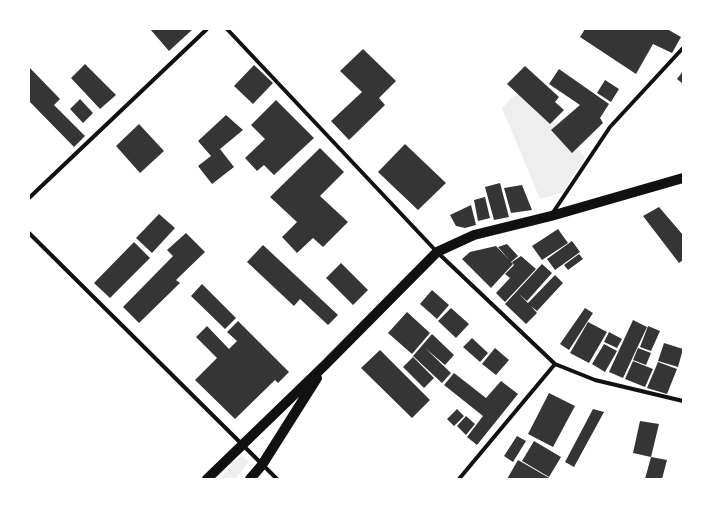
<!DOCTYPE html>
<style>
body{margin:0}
#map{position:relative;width:712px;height:508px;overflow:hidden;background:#fff;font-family:"Archivo Narrow",sans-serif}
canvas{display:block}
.frame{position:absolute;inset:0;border:30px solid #fff;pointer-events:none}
</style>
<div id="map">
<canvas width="712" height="508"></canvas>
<div class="frame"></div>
</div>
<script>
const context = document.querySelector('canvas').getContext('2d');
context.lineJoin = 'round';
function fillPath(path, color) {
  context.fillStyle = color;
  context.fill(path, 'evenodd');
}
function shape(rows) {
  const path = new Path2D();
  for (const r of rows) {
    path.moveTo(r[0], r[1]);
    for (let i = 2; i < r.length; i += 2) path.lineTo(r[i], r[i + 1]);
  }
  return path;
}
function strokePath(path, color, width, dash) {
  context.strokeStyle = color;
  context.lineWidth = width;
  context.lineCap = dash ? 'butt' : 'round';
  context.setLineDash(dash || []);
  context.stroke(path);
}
fillPath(shape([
 [522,88,585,157,562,193,540,199,502,108],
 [242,455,249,462,235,479,219,479]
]), '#eee');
fillPath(shape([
 [150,29,193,29,169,51],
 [585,29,667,29,681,37,672,53,653,44,636,74,580,37],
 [363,49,396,81,379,98,385,105,349,140,331,121,362,92,340,71],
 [85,64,116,95,100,109,71,78],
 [254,65,273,83,253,104,234,86],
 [525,66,559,97,555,102,564,110,550,124,507,84],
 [29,67,60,99,54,105,85,136,74,147,29,101],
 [559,69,609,104,600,118,603,123,572,153,551,130,580,105,549,84],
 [683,71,683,84,677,79],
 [605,80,619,89,611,102,597,93],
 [80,99,93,113,83,123,70,109],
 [276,100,314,138,274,175,264,165,257,171,245,158,265,139,251,125],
 [226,115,243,130,220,149,234,167,212,184,198,166,211,156,198,141],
 [139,124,164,151,140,173,116,146],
 [405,144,446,183,418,210,378,172],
 [320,148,344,172,320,196,348,222,323,247,313,238,297,253,282,237,297,222,270,197],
 [500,183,509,217,494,220,485,187],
 [522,185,532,210,511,213,504,188],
 [485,197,490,218,478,221,474,200],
 [471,205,476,225,465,228,456,226,450,215],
 [659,207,683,235,683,260,679,263,643,216],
 [159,214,175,228,152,253,136,238],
 [558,229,568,243,542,260,532,246],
 [186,233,205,252,176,280,180,283,139,323,123,307,173,256,167,250],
 [572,241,580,252,555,270,547,259],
 [134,242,150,258,110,298,94,283],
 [507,244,518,256,511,262,498,247],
 [263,245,338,315,328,325,300,299,294,306,247,262],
 [496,246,513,264,491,288,462,259,470,252],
 [579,254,583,259,568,270,564,265],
 [521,256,536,269,505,302,496,293,510,278,505,274,514,265,512,262],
 [341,263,368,290,353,305,326,278],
 [542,264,552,273,527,301,519,294,528,303,555,275,563,283,537,311,531,306,537,313,526,324,505,304],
 [202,284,236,318,225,329,191,296],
 [432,290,449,305,437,319,420,304],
 [451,308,469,324,456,338,438,321],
 [585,308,593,313,569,350,560,344],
 [407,312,430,333,412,354,388,333],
 [633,320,647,327,623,378,609,372],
 [238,321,289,372,278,383,275,380,235,419,195,380,217,358,196,337,207,326,229,349,237,341,227,332],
 [588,322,607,332,589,363,570,353],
 [648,326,660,331,651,351,640,347],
 [609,332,622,339,617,348,604,342],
 [432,334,454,355,445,365,425,348,451,373,442,383,413,356],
 [472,338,488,353,480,362,463,347],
 [664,343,683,349,678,367,658,361],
 [604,344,617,351,605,372,592,364],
 [495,348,509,360,496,375,482,364],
 [638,348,651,353,646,365,633,360],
 [380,350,430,400,412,418,361,368],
 [413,357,434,378,424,388,403,367],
 [633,361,653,369,645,387,625,379],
 [658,362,677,369,667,394,647,388],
 [454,373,486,398,501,381,518,394,477,445,467,437,483,416,444,385],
 [549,393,575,406,553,447,528,434],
 [457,409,464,416,454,426,447,419],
 [593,409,604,412,574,467,565,462],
 [466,416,475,424,466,435,457,426],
 [640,421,659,424,651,457,633,453],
 [517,436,526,441,513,462,504,456],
 [534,441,561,457,549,477,522,461],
 [651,457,667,460,662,479,645,479],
 [518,460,551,479,507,479]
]), '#353535');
strokePath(shape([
 [227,29,437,252,555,364,595,380,683,401],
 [29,198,207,29],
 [552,214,610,127,683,48],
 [29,233,277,479],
 [459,479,555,364]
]), '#111', 4);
strokePath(shape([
 [207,479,325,365,437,252,474,235,551,216,683,178],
 [250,479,262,465,317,378]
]), '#111', 10);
</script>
